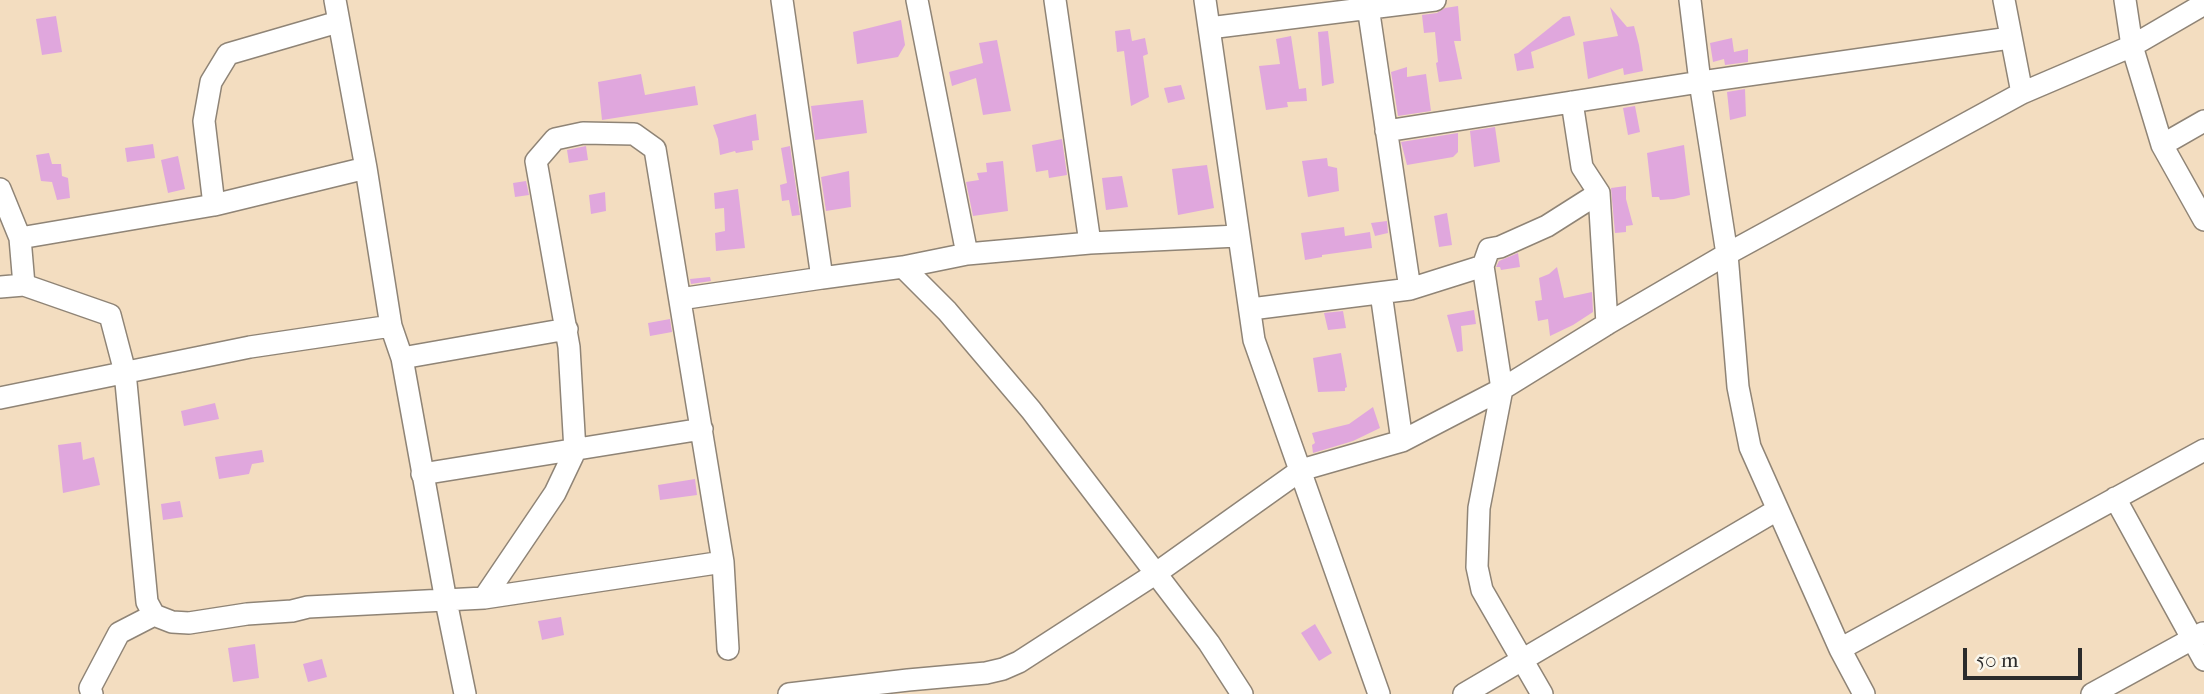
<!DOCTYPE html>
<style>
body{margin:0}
#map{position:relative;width:2204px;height:694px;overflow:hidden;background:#f3ddc0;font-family:"IM FELL French Canon",serif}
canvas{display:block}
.scale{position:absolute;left:1963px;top:648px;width:119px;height:32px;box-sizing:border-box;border:4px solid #2b2b2b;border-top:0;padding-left:9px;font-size:21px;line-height:24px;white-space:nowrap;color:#2b2b2b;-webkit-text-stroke:5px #fbf7ec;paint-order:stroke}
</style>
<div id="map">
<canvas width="2204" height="694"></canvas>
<div class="scale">50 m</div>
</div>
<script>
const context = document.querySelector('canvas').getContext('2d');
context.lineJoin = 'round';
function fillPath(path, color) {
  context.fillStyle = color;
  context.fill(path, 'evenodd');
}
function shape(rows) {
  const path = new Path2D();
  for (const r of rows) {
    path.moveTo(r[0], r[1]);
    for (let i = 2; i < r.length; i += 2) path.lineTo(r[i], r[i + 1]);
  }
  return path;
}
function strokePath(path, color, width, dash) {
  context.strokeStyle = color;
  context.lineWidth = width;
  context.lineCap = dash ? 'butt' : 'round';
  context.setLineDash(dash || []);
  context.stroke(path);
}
fillPath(shape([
 [1458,6,1461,41,1454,41,1462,79,1439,82,1436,63,1438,62,1435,32,1424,33,1422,15,1437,13,1445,8],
 [1610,7,1627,27,1634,26,1639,45,1643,71,1624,75,1623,68,1588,79,1583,42,1618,36],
 [56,16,62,52,42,55,36,19],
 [1570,16,1575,35,1531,52,1534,68,1517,71,1514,54,1518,53,1563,17],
 [901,20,905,45,898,57,857,64,853,32],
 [1130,29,1132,41,1145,38,1148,54,1143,56,1149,97,1131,106,1124,51,1117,52,1115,31],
 [1328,31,1334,83,1322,86,1318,32],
 [1291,36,1299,89,1306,88,1307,101,1287,102,1288,107,1266,110,1259,66,1280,64,1276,39],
 [1732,38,1734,52,1748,49,1748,62,1725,65,1724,59,1713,62,1710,43],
 [997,40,1011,111,983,115,976,78,952,86,949,72,983,63,979,43],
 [1407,67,1407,77,1426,74,1431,111,1398,116,1391,72],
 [641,74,645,95,695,86,698,105,602,120,598,82],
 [1181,85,1185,99,1168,103,1164,88],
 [1745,89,1746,116,1730,120,1727,92],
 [863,100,867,133,815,140,811,106],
 [1635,106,1640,132,1628,135,1623,108],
 [756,114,759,140,752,141,753,150,736,153,735,151,720,155,718,139,713,125],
 [1495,127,1500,162,1474,167,1470,131],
 [1458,133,1458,152,1453,157,1407,165,1401,142],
 [1062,139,1067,175,1049,178,1048,170,1036,172,1032,145],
 [153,144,155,158,127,162,125,148],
 [1684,145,1690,195,1674,199,1660,200,1659,197,1652,197,1647,153],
 [586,146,588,160,569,163,567,150],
 [790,146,800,215,792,216,789,200,782,201,780,185,787,183,781,148],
 [49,153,52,164,61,164,62,176,68,178,70,198,57,200,52,182,41,181,36,155],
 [178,156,185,189,168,193,161,160],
 [1327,158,1328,166,1337,168,1339,191,1308,197,1302,161],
 [1003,161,1008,211,973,216,966,182,979,180,977,173,987,172,986,163],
 [1207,165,1214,208,1178,215,1172,169],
 [849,171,851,207,826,211,821,177],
 [1122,176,1128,207,1106,210,1102,178],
 [526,181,529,195,515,197,513,183],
 [1626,186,1626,199,1633,225,1626,226,1626,232,1615,233,1611,188],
 [738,189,745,248,716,251,715,233,725,231,724,208,715,209,714,193],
 [605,192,606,211,591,214,589,195],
 [1447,213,1452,245,1439,247,1434,216],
 [1387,221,1388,233,1375,236,1371,223],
 [1344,227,1345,236,1370,232,1372,248,1322,255,1322,257,1305,260,1301,233],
 [1518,253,1520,267,1501,270,1500,267,1496,267,1499,261],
 [1557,267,1564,298,1592,292,1593,312,1573,325,1550,336,1548,319,1538,321,1535,301,1542,300,1539,278,1549,274],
 [710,277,711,281,691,284,690,279],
 [1474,310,1476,324,1461,326,1463,351,1457,352,1447,315],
 [1343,311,1346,328,1328,330,1324,313],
 [670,319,672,332,650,336,648,323],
 [1341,353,1347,387,1345,388,1345,391,1318,392,1313,358],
 [215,403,219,419,184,426,181,411],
 [1373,407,1380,428,1353,441,1313,453,1312,445,1315,443,1312,433,1349,424],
 [81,442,83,460,94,457,100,485,63,493,58,445],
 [262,450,264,462,252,464,249,474,219,479,215,457],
 [695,479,697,495,660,500,658,485],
 [180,501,183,517,163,520,161,504],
 [561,617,564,635,542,640,538,621],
 [1315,624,1332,653,1319,661,1301,633],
 [255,644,259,678,233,682,228,648],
 [322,659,327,677,308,682,303,664]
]), '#e0a7dd');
const minor = shape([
 [335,0,366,168,391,326,402,358,446,601,465,694],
 [782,0,822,278,903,267,947,311,1031,410,1209,643,1242,694],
 [917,0,967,254],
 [1055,0,1090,243,1238,236],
 [1205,0,1254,340,1379,694],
 [1367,0,1410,289],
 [1690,0,1700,82,1727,254,1738,387,1750,447,1840,649,1864,694],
 [2004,0,2022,93],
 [2125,0,2132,46,2162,145,2204,220],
 [1209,28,1435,0],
 [1572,102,1582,167,1599,193,1607,324],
 [1386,131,1700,82,2010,38],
 [2162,145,2204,121],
 [0,189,20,238,24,285,110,315,125,372,147,602,154,615,172,622,189,623,247,614,292,611,308,607,484,598,723,562],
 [214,205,204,121,211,82,228,54,338,22],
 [20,238,214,205,366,168],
 [903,267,967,254,1090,243],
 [0,287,24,285],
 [1381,293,1402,441],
 [680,299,822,278],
 [1251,309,1410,289,1483,266],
 [402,358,567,329],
 [0,398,250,347,391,326],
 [422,474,702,429],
 [2115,498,2204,660],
 [484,598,555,493,575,451,569,347,536,161,555,139,583,133,634,134,655,149,723,562,728,649],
 [1840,649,2204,450],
 [92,694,90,688,119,633,154,615],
 [789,694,908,680,986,673,1003,669,1019,662,1155,574,1301,470,1402,441,1502,389,1607,324,1727,254,2022,93,2132,46,2204,4],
 [1464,694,1777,510],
 [1542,694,1482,590,1477,567,1479,508,1502,389,1483,266,1489,249,1500,247,1547,226,1599,193],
 [2092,694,2203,633]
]);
strokePath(minor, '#8f8476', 24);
strokePath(minor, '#fff', 21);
</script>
